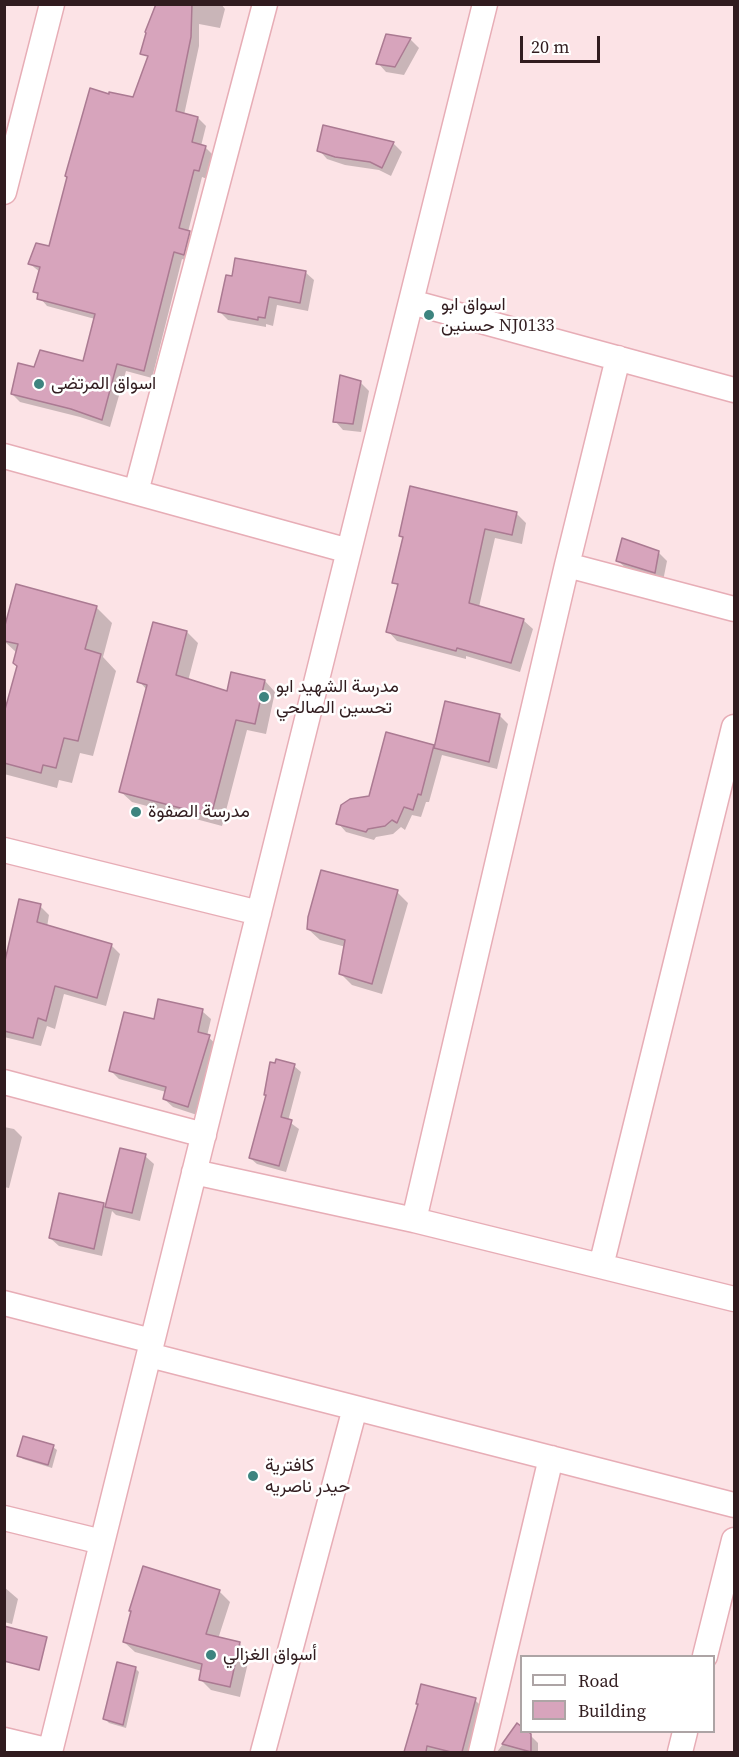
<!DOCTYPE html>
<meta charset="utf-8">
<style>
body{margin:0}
#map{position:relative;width:739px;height:1757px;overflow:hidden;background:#fce3e6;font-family:"Source Serif 4",serif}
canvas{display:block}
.frame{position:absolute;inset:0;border:6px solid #311c1f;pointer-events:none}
.legend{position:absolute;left:520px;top:1655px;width:195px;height:78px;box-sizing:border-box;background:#fff;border:2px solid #ada4a5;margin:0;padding:8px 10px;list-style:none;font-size:18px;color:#311c1f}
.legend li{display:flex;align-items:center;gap:12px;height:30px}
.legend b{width:30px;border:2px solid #ada4a5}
.scale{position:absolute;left:520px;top:36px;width:80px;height:27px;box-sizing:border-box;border:3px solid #311c1f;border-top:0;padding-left:8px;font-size:18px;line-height:21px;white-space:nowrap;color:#311c1f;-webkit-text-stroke:4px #fff;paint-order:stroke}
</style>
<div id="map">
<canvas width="739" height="1757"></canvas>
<div class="frame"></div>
<ul class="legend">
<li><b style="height:8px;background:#fff"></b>Road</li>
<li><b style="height:16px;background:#d7a4bc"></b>Building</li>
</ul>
<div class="scale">20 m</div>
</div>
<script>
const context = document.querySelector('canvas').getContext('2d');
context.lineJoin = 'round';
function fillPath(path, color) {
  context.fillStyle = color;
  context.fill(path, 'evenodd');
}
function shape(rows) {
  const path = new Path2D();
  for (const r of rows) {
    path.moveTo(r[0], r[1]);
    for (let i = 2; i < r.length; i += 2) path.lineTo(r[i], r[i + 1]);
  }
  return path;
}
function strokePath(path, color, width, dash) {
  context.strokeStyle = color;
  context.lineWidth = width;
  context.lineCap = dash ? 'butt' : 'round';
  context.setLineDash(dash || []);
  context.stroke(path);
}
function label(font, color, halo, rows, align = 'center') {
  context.font = font + ' "Source Serif 4",Vazirmatn,serif';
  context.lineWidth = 5;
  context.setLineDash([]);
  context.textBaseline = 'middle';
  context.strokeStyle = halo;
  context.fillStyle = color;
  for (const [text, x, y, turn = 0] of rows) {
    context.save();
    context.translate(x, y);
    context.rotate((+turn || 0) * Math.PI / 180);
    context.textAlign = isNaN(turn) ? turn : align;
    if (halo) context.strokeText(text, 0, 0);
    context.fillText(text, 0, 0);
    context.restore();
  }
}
fillPath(shape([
 [178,4,221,4,225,9,220,28,199,24,199,46,184,115,198,118,206,126,201,146,205,147,213,155,207,179,202,177,188,232,198,241,192,262,182,259,152,378,126,371,110,427,80,417,20,402,12,394,35,369,84,362,95,319,47,306,35,292,40,272,30,264,50,248,110,95,134,99],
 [387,35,411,40,419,48,404,75,386,72,378,63],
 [324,127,393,143,402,152,391,176,379,170,345,165,327,159,319,150],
 [305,272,314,280,308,311,277,305,273,326,266,324,266,327,228,320,220,312],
 [361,383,369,391,361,432,343,430,335,421],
 [516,513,526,523,522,544,495,538,479,607,523,620,533,629,520,672,466,656,466,659,397,641,388,631,399,587,394,582,404,539,400,535],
 [659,553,667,561,663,581,627,569,618,561],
 [96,607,112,623,103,657,116,671,93,756,80,753,72,783,59,780,57,788,4,774,4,712,19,666,17,653,4,641],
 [187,632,198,643,188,681,228,692,265,681,275,692,266,734,247,730,222,826,132,802,121,792,147,690,139,681],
 [446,703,500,716,508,724,497,769,442,755,429,802,426,802,421,817,412,815,405,830,401,827,393,834,376,837,374,840,346,832,338,823,434,746,435,748],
 [397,892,408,903,382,994,352,985,341,974,346,947,320,940,308,929],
 [40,906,49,915,47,927,111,945,120,954,106,1006,64,994,55,1029,47,1026,41,1046,4,1037,4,972],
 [202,1011,211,1019,207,1036,217,1045,197,1115,173,1107,164,1099,166,1092,119,1079,110,1070,155,1021],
 [276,1065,294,1066,301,1072,288,1121,299,1129,286,1172,257,1164,250,1158,267,1096,265,1094],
 [4,1127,14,1129,22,1137,9,1188,4,1187],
 [121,1150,145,1156,154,1164,140,1221,116,1215,112,1211,102,1256,59,1246,50,1238,103,1205,107,1208],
 [53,1447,57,1450,52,1468,23,1459,19,1455],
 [4,1587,18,1599,12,1624,4,1622],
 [219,1591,230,1602,218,1639,240,1644,250,1654,240,1697,211,1690,200,1679,202,1671,135,1652,124,1642],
 [135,1668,139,1672,126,1728,109,1723,105,1719],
 [475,1700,481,1706,470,1752,406,1752,419,1705,417,1703],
 [517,1725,522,1732,530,1735,538,1743,538,1752,497,1752]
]), '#0003');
const building = shape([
 [156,4,192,4,191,37,176,111,198,117,192,142,206,146,199,171,194,170,179,228,190,231,184,255,174,252,144,371,117,364,102,420,71,409,11,394,18,363,34,367,40,350,83,361,95,314,37,299,38,293,33,292,40,267,28,264,36,243,49,246,67,177,65,176,90,88,109,94,109,92,133,97,148,56,140,54,146,33,145,32,156,4],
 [386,34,411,38,395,67,376,64,386,34],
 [323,125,394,142,382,168,370,162,335,157,317,151,323,125],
 [235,258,306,271,300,303,269,297,265,318,258,317,258,320,218,312,226,275,232,276,235,258],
 [340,375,361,381,353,424,333,422,340,375],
 [410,486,517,512,512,535,485,529,469,603,524,619,511,663,457,648,456,651,386,632,398,584,392,583,403,537,399,536,410,486],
 [622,538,659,551,655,573,616,561,622,538],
 [16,584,97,606,85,649,101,654,78,741,64,738,56,768,43,765,41,773,4,763,4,713,17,666,13,663,18,644,4,641,4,629,16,584],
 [153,622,187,631,176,675,227,691,231,672,265,680,255,724,236,720,211,816,119,792,147,685,137,682,153,622],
 [445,701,500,714,489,762,434,748,445,701],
 [386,732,434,745,421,795,418,794,413,810,404,807,397,823,392,820,385,826,368,829,366,832,336,824,341,805,350,799,369,796,386,732],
 [321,870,398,890,372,984,339,974,345,940,307,929,308,917,321,870],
 [19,899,41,904,37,922,112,944,97,998,55,986,46,1021,38,1018,33,1038,4,1031,4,965,19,899],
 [158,999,203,1009,198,1032,210,1035,188,1107,163,1099,166,1087,109,1071,124,1012,154,1019,158,999],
 [276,1059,295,1064,281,1117,292,1120,279,1166,249,1158,266,1095,264,1095,270,1062,275,1063,276,1059],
 [120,1148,146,1154,132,1213,105,1207,120,1148],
 [59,1193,104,1203,94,1249,49,1238,59,1193],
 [23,1436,54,1445,48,1465,17,1456,23,1436],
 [143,1566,220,1590,206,1634,240,1642,230,1687,199,1680,202,1664,123,1642,131,1611,129,1611,143,1566],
 [4,1626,47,1637,39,1670,4,1661,4,1626],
 [117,1662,136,1667,123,1725,103,1719,117,1662],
 [421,1684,476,1698,462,1752,451,1752,427,1746,426,1752,404,1752,418,1704,416,1704,421,1684],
 [517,1723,522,1727,522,1731,528,1731,531,1734,531,1752,502,1744,517,1723]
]);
fillPath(building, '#d7a4bc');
strokePath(building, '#ab7a92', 1.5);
const minor = shape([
 [4,192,52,4],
 [411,302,734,390],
 [4,456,349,551],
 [136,492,265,4],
 [567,565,734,609],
 [4,850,259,913],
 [4,1082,204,1135],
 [194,1172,414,1220,734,1299],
 [414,1220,567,565,618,358],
 [601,1266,734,727],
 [4,1303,152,1341],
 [149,1355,734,1505],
 [4,1518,102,1542],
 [705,1656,734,1540],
 [4,1740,50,1751],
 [50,1752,485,4],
 [263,1752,355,1408],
 [481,1752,551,1458],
 [680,1752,685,1732]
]);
strokePath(minor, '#e7adb6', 27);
strokePath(minor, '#fff', 24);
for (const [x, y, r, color] of [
 [429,315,6,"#3d847f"],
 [39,384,6,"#3d847f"],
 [264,697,6,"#3d847f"],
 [136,812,6,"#3d847f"],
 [253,1476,6,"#3d847f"],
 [211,1655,6,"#3d847f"]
]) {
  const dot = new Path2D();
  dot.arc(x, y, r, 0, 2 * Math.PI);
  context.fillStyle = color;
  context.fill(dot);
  strokePath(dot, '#fff', 2);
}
label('18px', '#311c1f', '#fff', [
 ["اسواق ابو",441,305],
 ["حسنين NJ0133",441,326],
 ["اسواق المرتضى",51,384],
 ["مدرسة الشهيد ابو",276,687],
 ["تحسين الصالحي",276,708],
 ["مدرسة الصفوة",148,812],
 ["كافترية",265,1466],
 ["حيدر ناصريه",265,1487],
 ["أسواق الغزالي",223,1655]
], 'left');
</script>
